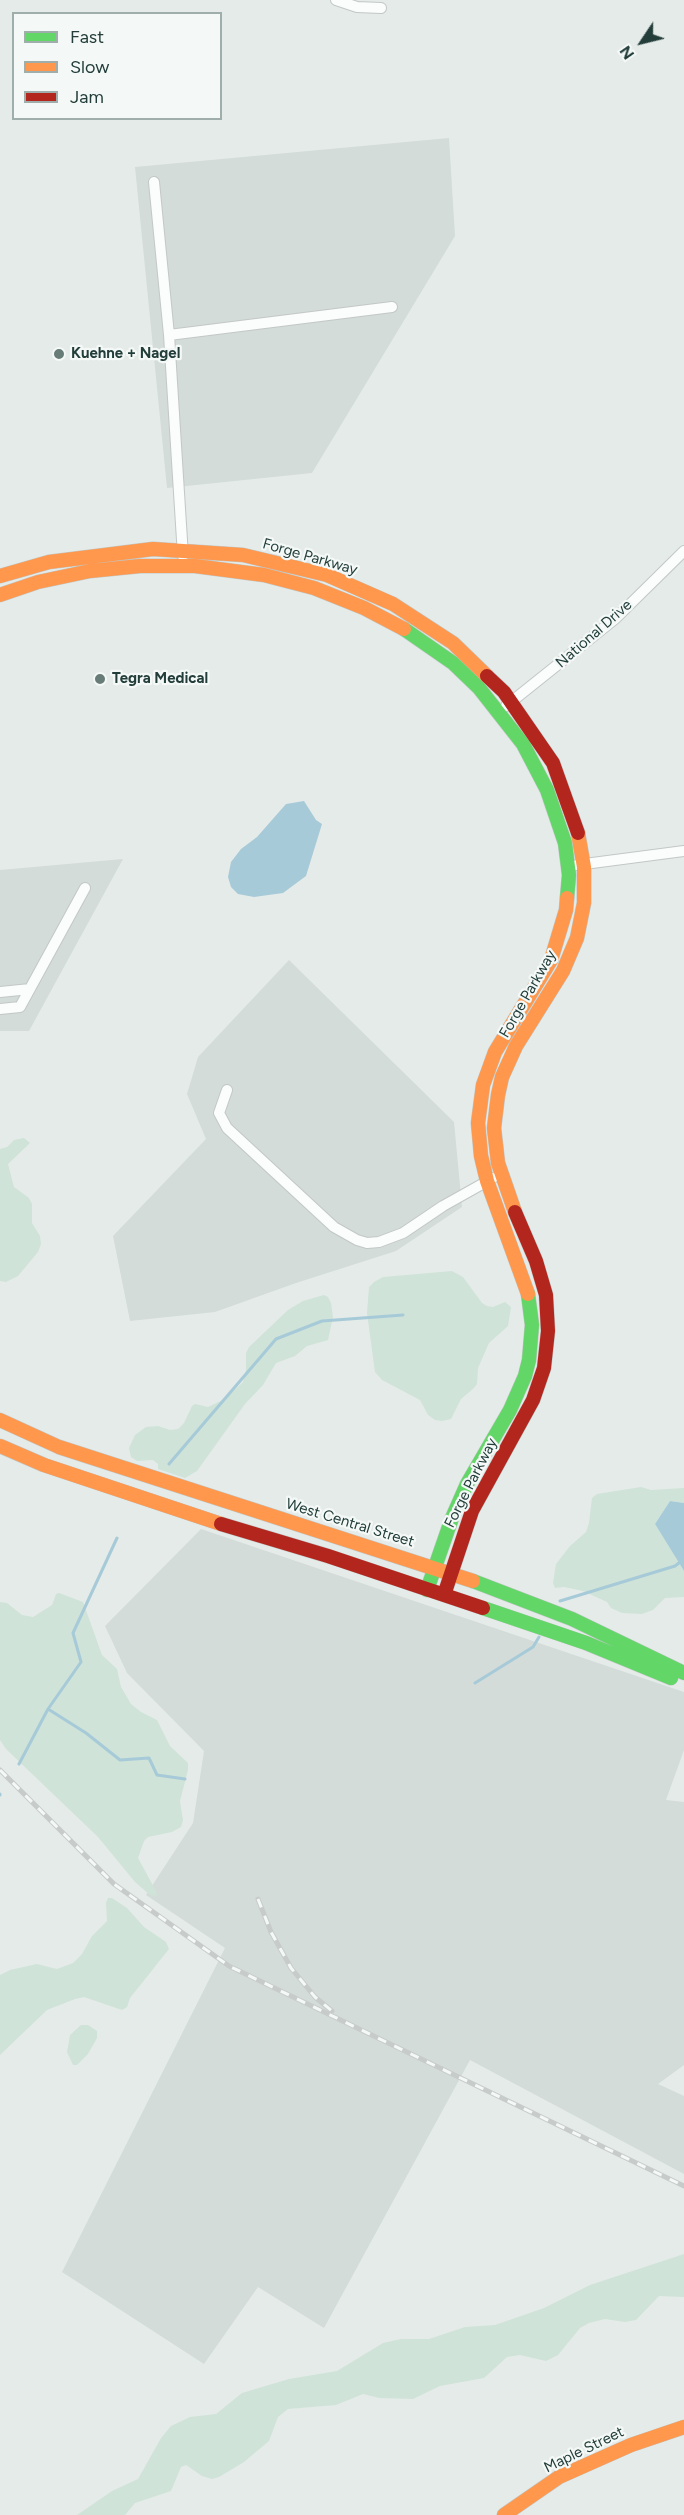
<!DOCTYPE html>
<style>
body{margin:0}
#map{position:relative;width:684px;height:2515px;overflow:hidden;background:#e5ebe9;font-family:Figtree,sans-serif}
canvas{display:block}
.legend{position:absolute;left:12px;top:12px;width:210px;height:108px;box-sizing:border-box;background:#f4f9f7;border:2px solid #a0aeab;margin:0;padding:8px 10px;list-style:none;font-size:18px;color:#233e3a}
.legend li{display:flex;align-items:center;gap:12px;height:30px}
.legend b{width:30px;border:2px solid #a0aeab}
.north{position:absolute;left:612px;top:12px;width:60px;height:60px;-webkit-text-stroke:4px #f4f9f7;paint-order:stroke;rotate:235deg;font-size:16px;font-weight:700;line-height:24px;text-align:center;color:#233e3a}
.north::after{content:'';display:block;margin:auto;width:21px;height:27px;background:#233e3a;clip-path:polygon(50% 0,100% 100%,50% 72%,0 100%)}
</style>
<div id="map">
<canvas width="684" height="2515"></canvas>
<ul class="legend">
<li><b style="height:8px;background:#63d668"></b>Fast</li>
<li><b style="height:8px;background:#ff974d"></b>Slow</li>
<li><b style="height:8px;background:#b3261e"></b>Jam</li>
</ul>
<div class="north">N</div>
</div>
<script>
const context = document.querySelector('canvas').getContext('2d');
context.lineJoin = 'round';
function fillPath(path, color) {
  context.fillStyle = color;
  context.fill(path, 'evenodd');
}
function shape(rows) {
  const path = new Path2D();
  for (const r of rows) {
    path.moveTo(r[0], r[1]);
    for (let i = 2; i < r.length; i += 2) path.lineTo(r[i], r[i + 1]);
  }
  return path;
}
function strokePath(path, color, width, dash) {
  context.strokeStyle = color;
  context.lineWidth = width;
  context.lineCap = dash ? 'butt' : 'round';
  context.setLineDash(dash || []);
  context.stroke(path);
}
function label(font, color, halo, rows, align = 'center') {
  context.font = font + ' Figtree,sans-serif';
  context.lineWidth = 4.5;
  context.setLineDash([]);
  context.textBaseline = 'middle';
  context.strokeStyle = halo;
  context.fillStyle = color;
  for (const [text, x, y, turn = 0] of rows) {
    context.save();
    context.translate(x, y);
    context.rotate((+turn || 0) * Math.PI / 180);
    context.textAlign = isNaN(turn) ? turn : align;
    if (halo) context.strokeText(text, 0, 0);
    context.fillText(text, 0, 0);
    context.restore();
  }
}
fillPath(shape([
 [449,138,455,236,312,473,167,488,135,167],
 [123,859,29,1031,0,1031,0,870],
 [289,960,454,1122,462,1207,396,1251,296,1283,215,1312,130,1321,113,1236,206,1139,187,1094,198,1057],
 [201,1529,684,1692,684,1750,666,1800,684,1802,684,2065,658,2084,684,2096,684,2174,470,2060,324,2328,258,2287,204,2364,62,2272,225,1948,146,1895,193,1823,204,1751,127,1673,105,1626]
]), '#d3dcd9');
fillPath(shape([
 [24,1138,30,1143,8,1164,14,1187,29,1198,32,1204,32,1223,40,1236,41,1244,38,1252,18,1276,6,1282,0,1281,0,1149,7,1147,14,1140],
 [452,1271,463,1277,482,1303,487,1306,493,1307,505,1302,511,1307,508,1326,489,1343,478,1368,477,1384,473,1389,461,1399,451,1419,442,1421,435,1420,428,1415,420,1400,382,1380,375,1372,367,1313,369,1287,374,1282,383,1277],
 [324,1295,328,1297,331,1303,333,1317,328,1340,307,1346,295,1356,276,1363,263,1385,245,1404,197,1471,185,1478,158,1469,158,1464,153,1460,137,1461,131,1457,129,1448,135,1435,146,1427,158,1426,170,1430,178,1429,184,1423,192,1406,195,1404,208,1407,225,1399,243,1382,246,1370,246,1353,249,1347,288,1310,303,1301],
 [641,1487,651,1490,684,1488,684,1503,670,1501,655,1524,684,1571,684,1597,665,1598,653,1610,642,1614,622,1613,611,1608,607,1602,583,1591,564,1587,555,1588,553,1583,556,1564,570,1546,586,1532,589,1523,592,1498,597,1494],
 [59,1593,83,1602,102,1655,117,1669,121,1687,131,1704,141,1712,157,1720,170,1746,188,1763,188,1770,180,1801,183,1820,181,1827,172,1832,148,1837,144,1841,138,1858,156,1891,157,1896,150,1895,135,1882,98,1837,6,1749,0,1740,0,1602,7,1603,22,1615,33,1617,52,1605,56,1594],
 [108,1898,112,1898,127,1908,144,1927,166,1942,169,1949,130,1998,127,2007,122,2010,84,1997,75,1999,47,2010,0,2055,0,1975,10,1970,37,1964,57,1969,73,1963,82,1954,92,1936,107,1921,106,1903],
 [81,2025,88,2025,97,2031,97,2038,88,2054,77,2065,73,2065,67,2052,70,2035],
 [684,2254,684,2297,659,2296,636,2320,625,2322,605,2319,589,2323,580,2328,558,2355,546,2361,520,2355,507,2357,484,2378,440,2386,413,2399,379,2398,363,2394,336,2405,288,2409,278,2417,269,2441,244,2462,219,2477,212,2479,202,2476,186,2465,181,2467,171,2491,135,2503,125,2515,77,2515,112,2491,138,2479,161,2438,171,2426,190,2417,216,2414,242,2393,289,2379,337,2371,383,2343,401,2339,429,2339,465,2327,495,2325,544,2308,590,2285]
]), '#cfe3d8');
fillPath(shape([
 [304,801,316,820,322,824,306,876,283,893,254,897,238,894,231,887,228,877,231,862,241,849,257,837,286,804],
 [670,1501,684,1503,684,1571,655,1524]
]), '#a7cad8');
strokePath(shape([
 [169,1464,276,1339,322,1321,403,1315],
 [560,1601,675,1566,684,1559],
 [475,1683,533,1647,539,1637],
 [48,1709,86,1733,120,1760,149,1758,157,1775,185,1779],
 [19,1764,48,1709,81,1662,73,1633,117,1538],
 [0,1795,0,1794]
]), '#a7cad8', 3);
const street = shape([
 [336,0,357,7,381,8],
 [154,182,169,335,392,307],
 [169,335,183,556],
 [506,706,616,618,684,551],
 [577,865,684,851],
 [0,992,30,989],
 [0,1009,20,1007,85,888],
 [227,1090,219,1113,227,1128,334,1227,357,1240,367,1243,379,1242,403,1233,443,1206,493,1178]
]);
const fast = shape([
 [404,629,453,663,479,688,523,744,547,790,565,843,569,875,567,898],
 [473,1581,572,1619,684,1673],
 [427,1590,452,1518,467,1484,510,1410,525,1376,529,1360,532,1325,528,1294],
 [483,1608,586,1643,671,1678]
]);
const slow = shape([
 [0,576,49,562,153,549,243,555,327,575,393,604,453,643,487,676],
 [0,595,38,582,90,571,140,566,195,566,264,575,314,588,364,608,404,629],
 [515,1212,498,1163,494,1128,498,1095,502,1077,516,1046,563,971,577,938,584,903,584,867,578,833],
 [528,1294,487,1181,481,1156,478,1123,483,1085,495,1052,551,960,566,910,567,898],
 [0,1420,59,1447,473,1581],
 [0,1446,44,1465,221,1524],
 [504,2515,559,2477,631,2445,684,2427]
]);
const jam = shape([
 [487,676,504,692,553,763,578,833],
 [221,1524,328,1556,483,1608],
 [444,1595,472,1511,533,1400,544,1368,548,1331,546,1295,536,1261,515,1212]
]);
strokePath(street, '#c2c8c6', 12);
strokePath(fast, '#c1c8c6', 15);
strokePath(slow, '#c1c8c6', 15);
strokePath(jam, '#c1c8c6', 15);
strokePath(street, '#fbfcfc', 10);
strokePath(fast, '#63d668', 14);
strokePath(slow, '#ff974d', 14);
strokePath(jam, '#b3261e', 14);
const rail = shape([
 [0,1770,114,1884,229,1966,684,2186],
 [258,1899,271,1932,291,1968,315,1997,332,2011]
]);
strokePath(rail, '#c7ccca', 5);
strokePath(rail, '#f4f9f7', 3, [9]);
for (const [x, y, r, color] of [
 [59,354,6,"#677b77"],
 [100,679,6,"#677b77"]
]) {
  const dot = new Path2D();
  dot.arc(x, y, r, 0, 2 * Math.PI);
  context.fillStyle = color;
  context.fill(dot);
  strokePath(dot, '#f4f9f7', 2);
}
label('bold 15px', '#233e3a', '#f4f9f7', [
 ["Kuehne + Nagel",71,354],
 ["Tegra Medical",112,679]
], 'left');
label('15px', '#233e3a', '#f4f9f7', [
 ["Forge Parkway",310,557,16],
 ["National Drive",594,634,-41],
 ["Forge Parkway",528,994,-60],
 ["Forge Parkway",471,1483,-63],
 ["West Central Street",350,1523,17],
 ["Maple Street",584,2450,-26]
]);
</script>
